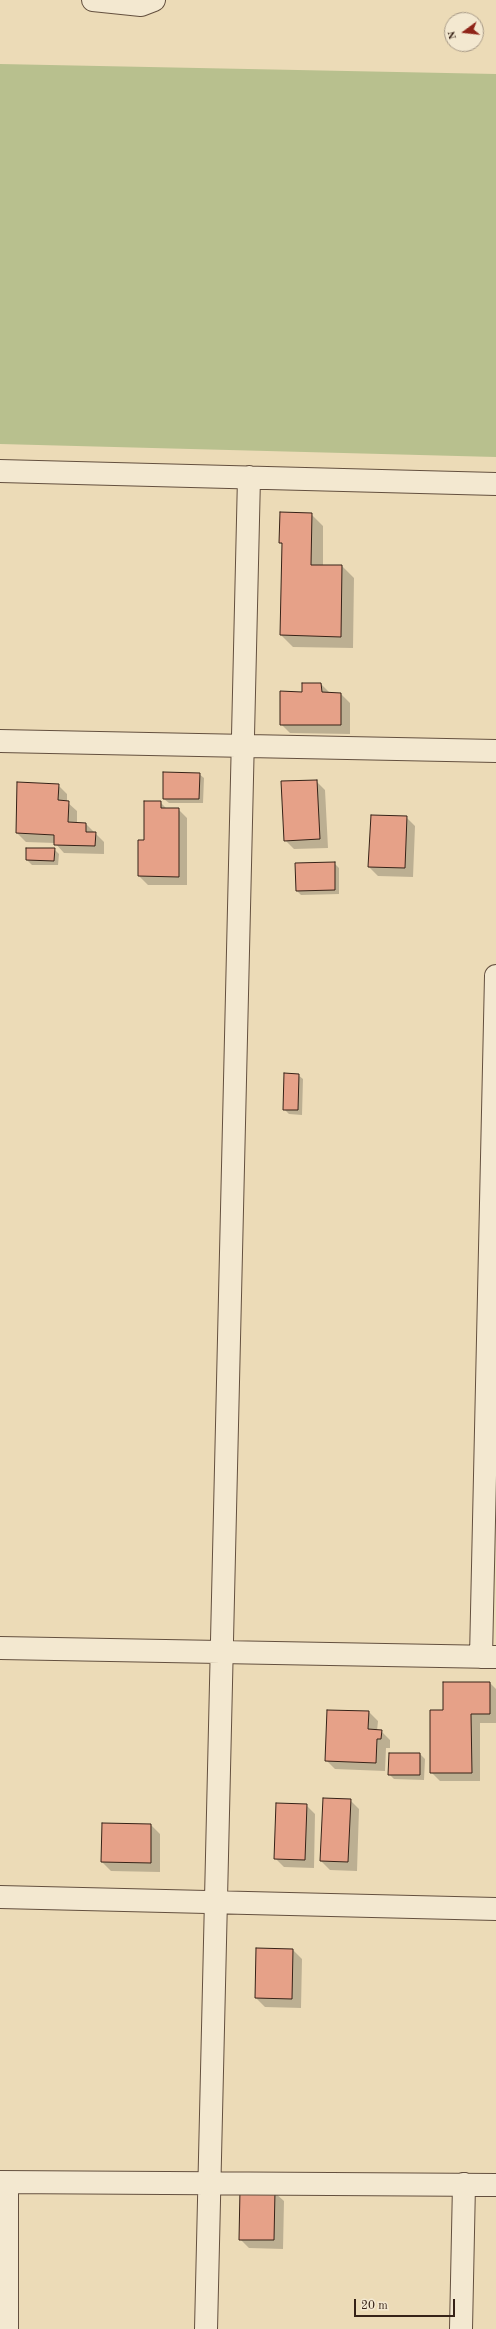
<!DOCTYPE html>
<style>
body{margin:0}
#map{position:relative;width:496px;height:2329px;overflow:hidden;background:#ecdbb7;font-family:"Old Standard TT",serif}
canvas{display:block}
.north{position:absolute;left:444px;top:12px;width:40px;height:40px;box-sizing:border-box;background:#f3e8d0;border:1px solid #a79986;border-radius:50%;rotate:255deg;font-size:11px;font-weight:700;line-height:16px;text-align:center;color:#362217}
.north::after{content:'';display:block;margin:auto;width:14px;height:18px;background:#8f2418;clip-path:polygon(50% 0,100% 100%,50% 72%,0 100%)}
.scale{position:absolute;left:354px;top:2299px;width:101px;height:18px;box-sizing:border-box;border:2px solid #362217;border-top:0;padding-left:5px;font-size:12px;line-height:14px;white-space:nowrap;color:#362217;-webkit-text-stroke:3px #f3e8d0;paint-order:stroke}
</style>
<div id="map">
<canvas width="496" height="2329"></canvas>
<div class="north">N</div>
<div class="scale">20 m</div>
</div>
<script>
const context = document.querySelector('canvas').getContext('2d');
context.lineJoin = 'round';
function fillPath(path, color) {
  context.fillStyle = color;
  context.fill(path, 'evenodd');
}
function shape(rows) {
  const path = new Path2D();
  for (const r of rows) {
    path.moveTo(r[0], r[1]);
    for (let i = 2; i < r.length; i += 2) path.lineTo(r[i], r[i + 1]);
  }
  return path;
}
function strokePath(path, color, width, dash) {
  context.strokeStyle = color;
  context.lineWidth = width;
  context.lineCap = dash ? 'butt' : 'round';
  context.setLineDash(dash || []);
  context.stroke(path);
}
fillPath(shape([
 [0,64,496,74,496,457,0,444]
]), '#b8c08e');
fillPath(shape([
 [311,514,323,526,323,566,342,566,354,578,353,648,293,647,281,635,283,545,280,543],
 [321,684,330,693,341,694,350,703,350,734,290,733,281,724,303,693],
 [199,774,204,778,203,803,169,803,164,799],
 [316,781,325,790,328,848,294,849,285,840],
 [58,785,67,794,67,802,77,811,77,823,86,824,104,842,104,854,64,853,55,843,26,842,17,833],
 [160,802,167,809,178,809,187,818,187,885,148,885,139,876,145,841],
 [406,817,415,826,413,877,378,876,369,867],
 [27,849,54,849,59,854,58,865,32,865,27,860],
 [334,863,339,868,339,894,301,895,297,891],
 [298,1075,303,1079,302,1115,289,1114,284,1109],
 [490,1683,496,1689,496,1723,480,1723,480,1781,440,1781,431,1772,444,1711],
 [369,1712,378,1721,377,1731,381,1731,390,1740,390,1748,386,1748,385,1771,335,1769,326,1760],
 [420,1754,425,1759,424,1780,394,1779,389,1774],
 [350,1800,359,1809,357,1871,330,1870,321,1861],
 [306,1805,315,1814,314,1868,284,1867,275,1858],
 [103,1824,151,1825,160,1834,160,1872,111,1871,102,1862],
 [293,1950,302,1959,301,2008,265,2007,256,1998],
 [274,2192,284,2201,283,2249,249,2248,240,2239]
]), '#0003');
const building = shape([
 [280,512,312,513,311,565,342,565,341,637,280,635,282,543,279,543,280,512],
 [302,683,321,683,322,692,341,693,341,725,280,725,280,691,302,692,302,683],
 [163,772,200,773,199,799,163,799,163,772],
 [317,780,320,839,284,841,281,781,317,780],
 [17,782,59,784,58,800,69,801,68,822,86,823,86,832,96,832,95,846,54,845,54,835,16,833,17,782],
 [144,801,161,801,161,808,179,808,179,877,138,876,138,840,144,840,144,801],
 [371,815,407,816,405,868,368,867,371,815],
 [26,848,55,848,54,861,26,860,26,848],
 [335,862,335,890,296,891,295,863,335,862],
 [284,1073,299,1074,298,1110,283,1110,284,1073],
 [443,1682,490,1682,490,1714,471,1714,472,1773,430,1773,430,1710,443,1710,443,1682],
 [327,1710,369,1711,368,1729,382,1730,381,1739,377,1739,376,1763,325,1761,327,1710],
 [389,1753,420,1753,420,1775,388,1775,389,1753],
 [323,1798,351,1799,348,1862,320,1861,323,1798],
 [276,1803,307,1804,305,1860,274,1859,276,1803],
 [102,1823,151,1824,151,1863,101,1862,102,1823],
 [256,1948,293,1949,292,1999,255,1998,256,1948],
 [240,2190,275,2191,274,2240,239,2240,240,2190]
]);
fillPath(building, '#e6a188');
strokePath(building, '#362217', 1);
const minor = shape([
 [93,0,141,5,154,0],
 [0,471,496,484],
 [0,741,496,751],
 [0,1648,495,1657],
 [481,1657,496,976],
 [0,1897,496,1909],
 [0,2182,496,2185],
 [7,2329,7,2183],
 [206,2329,249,477],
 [461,2329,464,2184]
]);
strokePath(minor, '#64503f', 24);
strokePath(minor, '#f3e8d0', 22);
</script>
